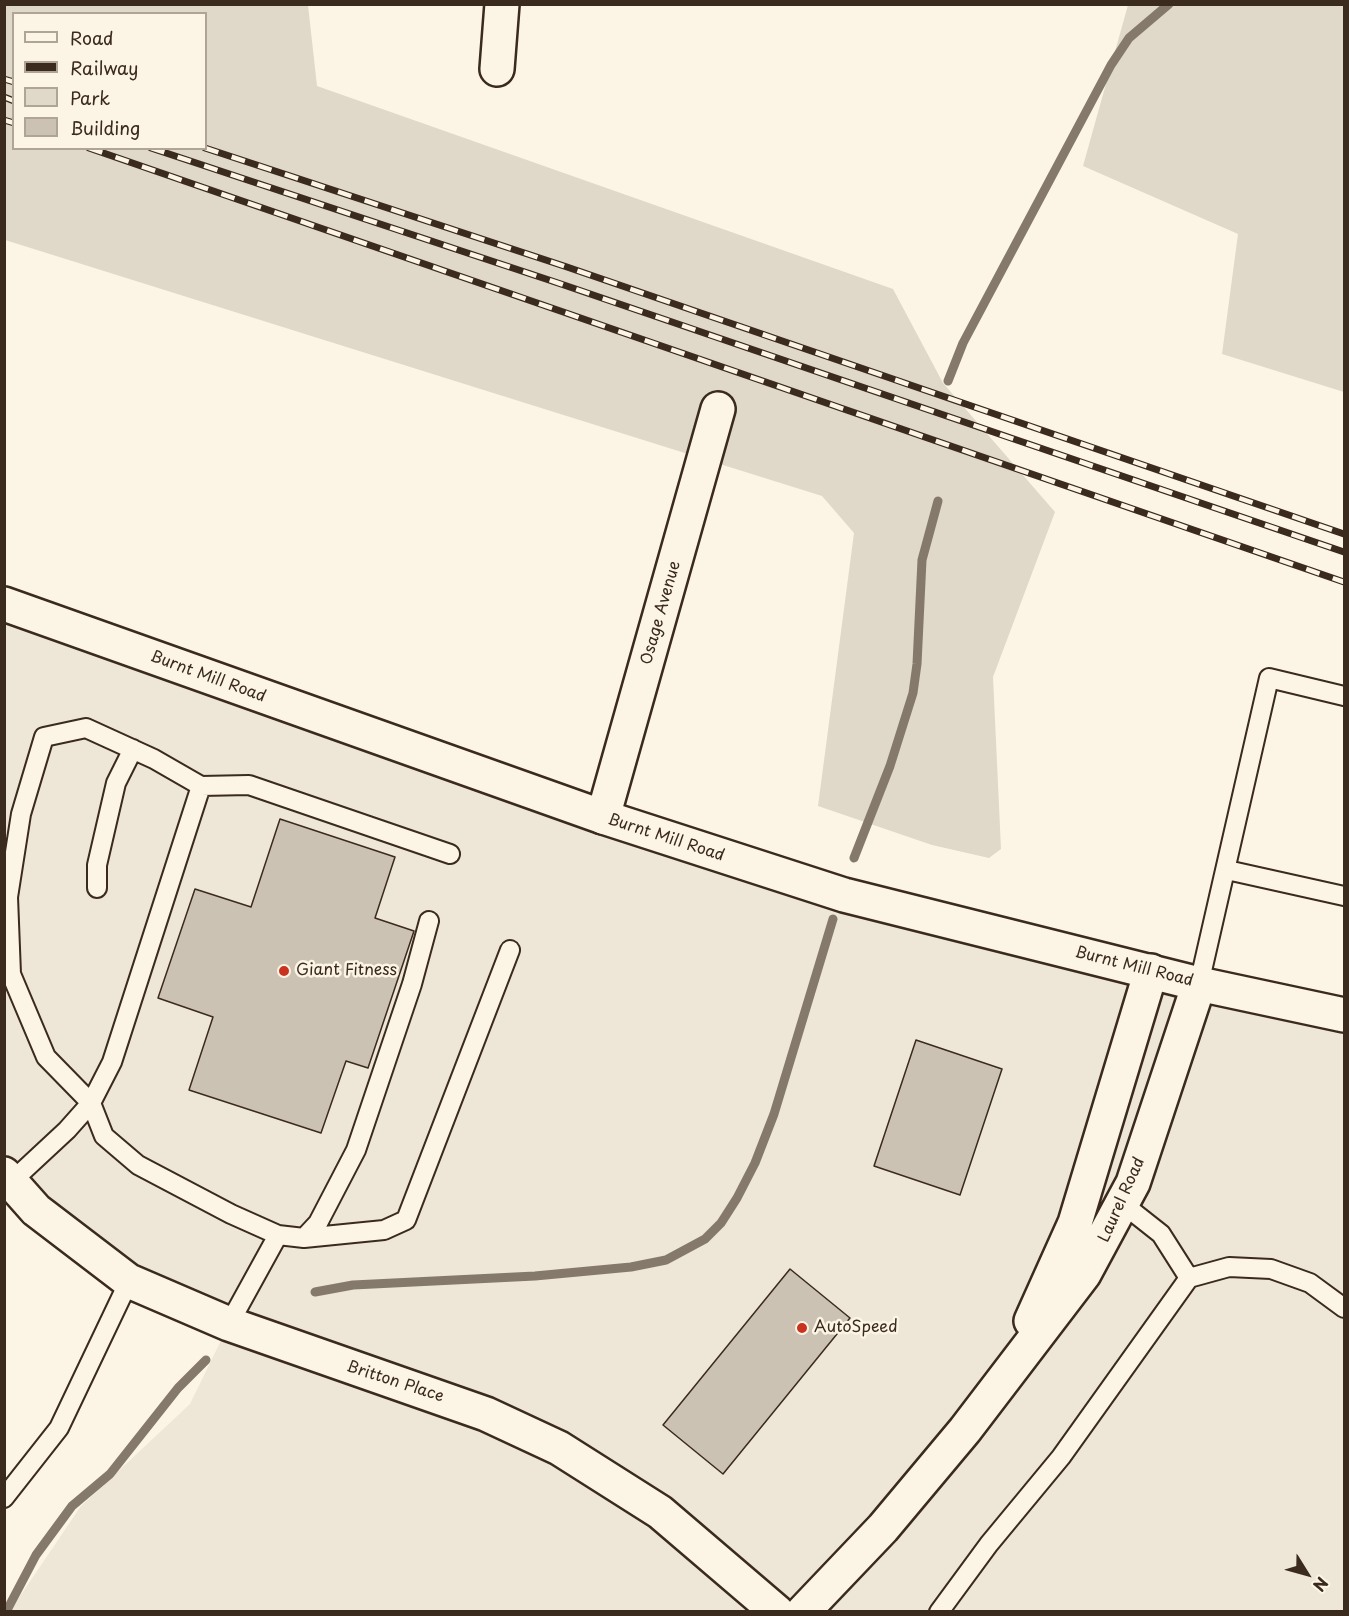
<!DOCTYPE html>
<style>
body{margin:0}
#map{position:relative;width:1349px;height:1616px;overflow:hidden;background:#fcf5e5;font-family:"Playpen Sans",sans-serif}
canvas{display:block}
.frame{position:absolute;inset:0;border:6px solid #3b2a1e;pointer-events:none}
.legend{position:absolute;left:12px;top:12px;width:195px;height:138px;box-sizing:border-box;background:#fcf5e5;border:2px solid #afa495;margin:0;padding:8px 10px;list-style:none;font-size:18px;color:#3b2a1e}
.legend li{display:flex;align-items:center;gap:12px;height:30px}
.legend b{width:30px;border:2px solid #afa495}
.north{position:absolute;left:1277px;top:1544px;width:60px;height:60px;-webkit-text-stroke:4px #fcf5e5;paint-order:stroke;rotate:127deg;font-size:16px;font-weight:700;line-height:24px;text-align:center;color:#3b2a1e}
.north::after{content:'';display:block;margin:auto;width:21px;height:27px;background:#3b2a1e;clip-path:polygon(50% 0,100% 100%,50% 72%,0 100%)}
</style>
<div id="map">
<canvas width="1349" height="1616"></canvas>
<div class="frame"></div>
<ul class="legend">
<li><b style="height:8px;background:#fcf5e5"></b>Road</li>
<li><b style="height:8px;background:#3b2a1e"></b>Railway</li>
<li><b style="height:16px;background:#e0d8c8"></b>Park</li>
<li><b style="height:16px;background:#ccc2b3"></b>Building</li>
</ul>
<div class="north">N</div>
</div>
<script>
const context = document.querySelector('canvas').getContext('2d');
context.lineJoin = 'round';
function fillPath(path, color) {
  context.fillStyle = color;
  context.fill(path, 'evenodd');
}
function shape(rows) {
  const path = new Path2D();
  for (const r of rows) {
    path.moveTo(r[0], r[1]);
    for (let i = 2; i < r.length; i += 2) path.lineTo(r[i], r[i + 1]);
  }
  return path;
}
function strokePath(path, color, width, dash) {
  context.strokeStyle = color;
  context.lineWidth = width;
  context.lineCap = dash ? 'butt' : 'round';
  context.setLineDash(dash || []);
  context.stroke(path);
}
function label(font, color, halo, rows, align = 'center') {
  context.font = font + ' "Playpen Sans",sans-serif';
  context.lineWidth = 5;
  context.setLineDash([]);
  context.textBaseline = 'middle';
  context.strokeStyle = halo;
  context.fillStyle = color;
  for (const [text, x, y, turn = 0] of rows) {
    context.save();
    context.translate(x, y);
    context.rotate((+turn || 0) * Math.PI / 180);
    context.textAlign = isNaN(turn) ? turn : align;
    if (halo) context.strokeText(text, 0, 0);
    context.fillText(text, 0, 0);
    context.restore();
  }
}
fillPath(shape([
 [5,604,603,817,1344,1015,1344,1611,10,1611,81,1506,190,1404,229,1324,184,1307,5,1174]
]), '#eee6d6');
fillPath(shape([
 [5,5,308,5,317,86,893,289,943,383,1055,512,993,677,1001,849,989,858,932,845,818,806,854,533,822,496,5,240],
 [14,14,206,14,206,148,14,148],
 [1128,5,1344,5,1344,392,1222,354,1238,234,1083,166]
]), '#e0d8c8');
strokePath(shape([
 [948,381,963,343,1111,65,1129,38,1169,4],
 [854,858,890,766,913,693,917,664,922,560,938,501],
 [315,1292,353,1285,535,1276,631,1267,666,1260,705,1239,721,1223,737,1198,755,1163,774,1114,833,919],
 [6,1612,36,1555,72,1506,110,1474,178,1388,206,1360]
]), '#85796b', 9);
const building = shape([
 [280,819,395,857,375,918,414,931,368,1068,346,1061,321,1133,189,1090,213,1017,158,998,195,889,251,907,280,819],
 [916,1040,1002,1069,960,1195,874,1166,916,1040],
 [790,1269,850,1318,723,1474,663,1425,790,1269]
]);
fillPath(building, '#ccc2b3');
strokePath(building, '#3b2a1e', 1.5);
const service = shape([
 [201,786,249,785,450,854],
 [1227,870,1344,896],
 [97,888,97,865,116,783,133,749],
 [1199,984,1269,678,1344,696],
 [10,1183,67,1130,91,1103,112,1062,201,786,154,759,86,728,44,737,21,814,8,897,11,974,46,1057,91,1103,104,1136,138,1165,231,1214,278,1235,304,1238,318,1223,356,1150,412,984,429,921],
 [1123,1204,1161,1234,1189,1278],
 [304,1238,384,1230,406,1220,510,950],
 [229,1324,278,1235],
 [4,1498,59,1428,129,1281],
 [939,1612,989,1544,1061,1457,1189,1278,1229,1267,1271,1269,1310,1283,1344,1308]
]);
const minor = shape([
 [497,69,502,4],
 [603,817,718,409],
 [4,1174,36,1210,129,1281,229,1324,486,1414,559,1448,660,1512,777,1612]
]);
const tertiary = shape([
 [1031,1321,1075,1223,1151,971],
 [803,1612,883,1528,965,1430,1084,1274,1133,1183,1199,984]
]);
const secondary = shape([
 [4,604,603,817,844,895,1199,984,1344,1015]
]);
strokePath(service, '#3b2a1e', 22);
strokePath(minor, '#3b2a1e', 38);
strokePath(tertiary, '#3b2a1e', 38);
strokePath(secondary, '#3b2a1e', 38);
strokePath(service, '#fcf5e5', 18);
strokePath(minor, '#fcf5e5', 33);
strokePath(tertiary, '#fcf5e5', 33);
strokePath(secondary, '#fcf5e5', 33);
const rail = shape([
 [4,79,14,82],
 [4,97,14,101],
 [4,120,14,123],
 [89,148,1344,582],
 [151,148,561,284,1344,552],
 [205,148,567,267,1344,534]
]);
strokePath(rail, '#3b2a1e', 7);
strokePath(rail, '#fcf5e5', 4.5, [14]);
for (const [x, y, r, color] of [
 [284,971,6,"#c8321e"],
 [802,1328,6,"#c8321e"]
]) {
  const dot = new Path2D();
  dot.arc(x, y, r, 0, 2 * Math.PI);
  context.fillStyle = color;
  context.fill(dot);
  strokePath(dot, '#fcf5e5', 2);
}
label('16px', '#3b2a1e', '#fcf5e5', [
 ["Osage Avenue",661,613,-74],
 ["Burnt Mill Road",208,677,20],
 ["Burnt Mill Road",666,838,18],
 ["Burnt Mill Road",1134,967,14],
 ["Laurel Road",1122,1200,-66],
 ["Britton Place",395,1382,18]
]);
label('16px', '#3b2a1e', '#fcf5e5', [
 ["Giant Fitness",296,971],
 ["AutoSpeed",814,1328]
], 'left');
</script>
